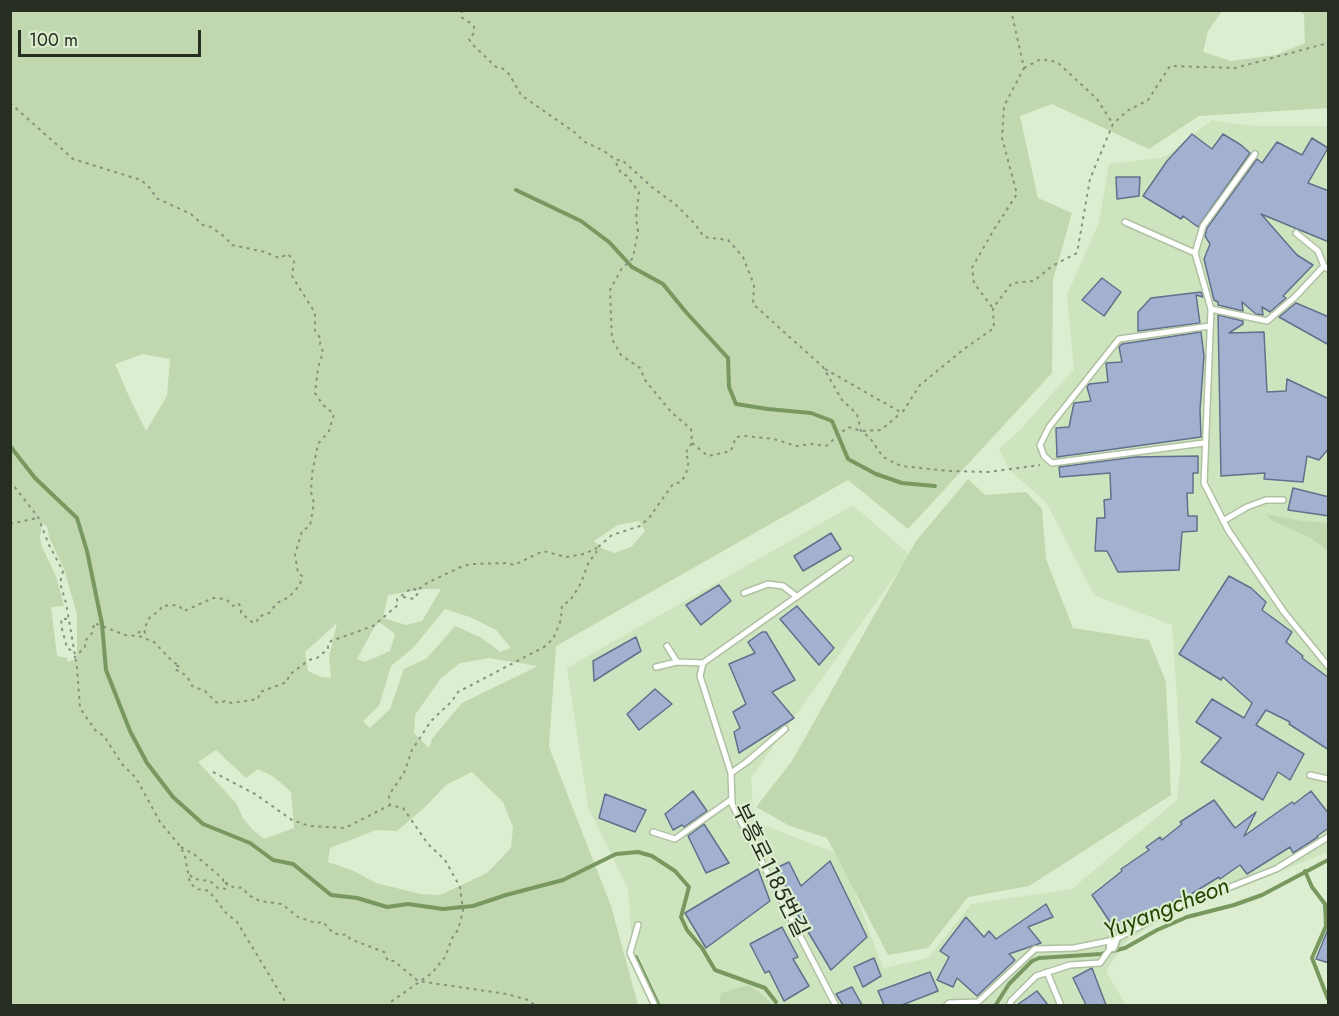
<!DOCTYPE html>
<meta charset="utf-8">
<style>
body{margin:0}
#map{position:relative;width:1339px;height:1016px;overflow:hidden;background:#dceecf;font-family:Jost,sans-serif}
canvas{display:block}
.frame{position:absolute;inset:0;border:12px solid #262d21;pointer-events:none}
.scale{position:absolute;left:18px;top:30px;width:183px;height:27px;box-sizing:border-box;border:3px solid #262d21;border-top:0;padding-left:8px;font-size:18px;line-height:21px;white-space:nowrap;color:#262d21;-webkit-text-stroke:4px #dceecf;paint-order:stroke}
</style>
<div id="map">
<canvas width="1339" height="1016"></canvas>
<div class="frame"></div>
<div class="scale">100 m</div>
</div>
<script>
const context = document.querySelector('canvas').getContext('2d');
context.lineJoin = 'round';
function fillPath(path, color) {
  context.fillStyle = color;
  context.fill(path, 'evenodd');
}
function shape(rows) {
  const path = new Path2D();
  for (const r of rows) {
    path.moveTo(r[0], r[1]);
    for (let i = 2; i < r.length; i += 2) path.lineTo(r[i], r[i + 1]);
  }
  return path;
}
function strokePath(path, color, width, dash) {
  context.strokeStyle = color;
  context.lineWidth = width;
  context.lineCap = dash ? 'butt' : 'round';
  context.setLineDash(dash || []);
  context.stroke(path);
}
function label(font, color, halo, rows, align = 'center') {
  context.font = font + ' Jost,"Noto Sans KR",sans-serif';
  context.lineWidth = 4.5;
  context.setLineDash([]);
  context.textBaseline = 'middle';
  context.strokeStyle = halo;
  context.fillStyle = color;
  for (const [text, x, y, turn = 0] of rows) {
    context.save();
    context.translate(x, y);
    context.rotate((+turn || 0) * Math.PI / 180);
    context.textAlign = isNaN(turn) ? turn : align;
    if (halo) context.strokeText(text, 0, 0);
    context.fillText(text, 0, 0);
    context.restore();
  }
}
fillPath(shape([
 [1212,120,1253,126,1328,126,1328,852,1157,922,1126,942,1106,971,1126,1005,653,1005,632,948,628,889,588,807,567,668,853,505,910,555,751,778,754,821,841,855,883,968,928,958,971,904,1072,889,1177,800,1181,759,1172,625,1094,595,1046,502,1010,471,999,449,1019,431,1074,369,1067,295,1099,222,1109,164,1165,157]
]), '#cee4be');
fillPath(shape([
 [1222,11,1208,31,1203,52,1231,61,1276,55,1305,43,1304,15,1301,11,1328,11,1328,108,1199,116,1149,149,1052,104,1020,116,1038,198,1072,213,1053,280,1052,373,908,529,848,480,556,646,549,747,611,906,638,1005,11,1005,11,11],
 [143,354,170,359,167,396,146,431,130,399,115,364],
 [639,521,645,531,631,547,615,553,603,549,594,541,618,525],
 [42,523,47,526,49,537,64,569,77,614,77,659,68,662,67,658,57,656,51,607,64,606,56,576,42,547,40,538],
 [425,589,441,589,422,621,406,625,383,618,388,595],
 [445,609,470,617,496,630,511,648,500,652,482,638,455,626,427,658,404,669,390,709,370,728,363,721,379,706,391,666,413,648],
 [379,622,395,634,390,651,365,662,357,659,372,631],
 [337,623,329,657,331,678,321,677,308,671,305,652],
 [489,658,538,666,462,703,432,739,429,748,414,733,415,715,441,678,460,663],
 [216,750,246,778,258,769,274,777,291,792,294,828,264,839,252,829,243,818,236,803,198,762],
 [472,772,503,802,513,827,511,848,487,873,440,895,421,894,376,883,354,871,328,862,330,848,376,830,397,831,425,807,446,785],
 [968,479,985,495,1026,492,1042,509,1046,559,1073,628,1149,640,1166,682,1171,795,1029,886,968,897,928,948,888,955,827,838,790,826,756,807,792,761,916,541],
 [1265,514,1301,521,1328,523,1328,551,1309,537,1273,521],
 [748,985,764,996,772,1005,719,1005,721,993]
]), '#c0d7af');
strokePath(shape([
 [516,190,581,221,609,242,632,267,663,284,685,311,728,358,729,387,736,404,768,409,811,413,832,421,848,459,876,474,902,483,935,486],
 [10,446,35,478,77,518,87,551,102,624,106,670,130,731,147,763,173,797,203,824,250,843,273,860,293,864,331,895,357,898,387,907,408,904,443,909,473,906,506,895,563,880,616,854,638,852,652,856,675,871,689,887,681,917,687,930,702,948,715,970,765,988,776,1002],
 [1305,871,1312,887,1325,904,1326,926,1312,958,1328,999],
 [636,957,659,1006],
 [995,1006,1009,984,1032,961,1039,958,1101,954,1125,948,1157,930,1187,917,1234,905,1262,895,1328,860]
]), '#78985f', 4);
const building = shape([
 [1192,134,1212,149,1223,134,1241,145,1250,153,1198,227,1183,216,1181,219,1143,196,1167,161,1192,134],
 [1312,138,1328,148,1308,183,1329,191,1329,242,1261,214,1297,255,1313,265,1283,296,1286,298,1270,312,1262,307,1263,315,1256,314,1242,302,1243,311,1218,305,1218,302,1214,300,1204,259,1210,244,1205,236,1207,228,1257,159,1262,163,1277,142,1302,155,1312,138],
 [1116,177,1140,177,1139,196,1117,199,1116,177],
 [1102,278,1121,292,1104,316,1082,300,1102,278],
 [1201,292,1203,297,1196,295,1200,323,1138,331,1138,312,1151,298,1201,292],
 [1296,303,1329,317,1329,345,1279,317,1296,303],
 [1218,315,1243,321,1243,324,1229,333,1264,332,1267,392,1286,391,1287,379,1329,399,1329,448,1319,460,1307,456,1303,482,1264,479,1265,473,1221,476,1218,315],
 [1201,332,1204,356,1200,410,1201,437,1057,457,1056,428,1069,427,1074,403,1091,401,1087,387,1089,384,1108,382,1106,363,1122,362,1119,347,1122,344,1201,332],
 [1198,456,1198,473,1193,473,1193,493,1187,493,1188,516,1197,516,1197,531,1182,532,1179,570,1118,572,1107,551,1095,551,1097,518,1105,518,1104,500,1111,499,1110,473,1060,477,1059,467,1135,457,1198,456],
 [1293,488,1329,497,1329,516,1288,510,1293,488],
 [831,533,841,549,803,571,794,556,831,533],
 [1229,576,1251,588,1266,602,1262,610,1292,632,1286,642,1303,656,1302,658,1329,678,1329,750,1289,724,1290,722,1266,710,1256,725,1304,754,1290,780,1278,772,1263,800,1201,762,1221,738,1196,722,1212,699,1244,718,1252,703,1223,677,1221,680,1179,654,1229,576],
 [719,585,731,601,701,625,686,605,719,585],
 [797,606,834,648,819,665,780,619,797,606],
 [762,632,766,632,795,680,772,692,794,718,739,753,734,732,740,728,733,712,746,704,729,664,755,653,748,642,762,632],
 [636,637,641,651,594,681,593,661,636,637],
 [655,689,672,704,639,730,627,714,655,689],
 [693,791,707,811,684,827,682,825,673,830,665,814,693,791],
 [1311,791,1329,814,1329,828,1317,836,1318,837,1293,853,1290,847,1247,874,1240,865,1220,879,1219,877,1183,899,1181,897,1116,931,1092,895,1122,871,1121,869,1149,850,1146,847,1160,837,1162,840,1182,824,1180,822,1214,800,1235,828,1256,812,1244,836,1292,802,1294,804,1311,791],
 [605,794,646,810,635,832,599,818,605,794],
 [704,824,729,863,706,873,688,836,704,824],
 [830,861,867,937,831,970,787,897,791,894,774,869,789,862,801,886,830,861],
 [758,869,770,901,706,948,685,913,758,869],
 [1046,904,1053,917,1028,927,1041,943,1009,954,1015,960,977,996,957,978,953,987,937,980,949,957,940,951,966,917,984,937,989,931,996,939,1046,904],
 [782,927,798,957,793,959,809,986,784,1001,769,971,765,973,750,944,782,927],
 [1328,929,1329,929,1329,963,1316,959,1328,929],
 [874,958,881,976,863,987,854,967,874,958],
 [1092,968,1106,1005,1086,1005,1073,978,1092,968],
 [930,972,938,991,902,1005,884,1005,878,991,930,972],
 [852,987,862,1005,843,1005,836,994,852,987],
 [1037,991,1048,1005,1017,1005,1037,991]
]);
fillPath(building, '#a1b1cf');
strokePath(building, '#62708c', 1.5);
const lane = shape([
 [1125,222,1195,253,1211,309,1204,483,1228,530,1284,612,1328,666],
 [1296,233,1318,251,1324,266],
 [1195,253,1203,226,1255,154],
 [1211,309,1267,321,1295,297,1324,266,1328,269],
 [1204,443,1052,463,1044,456,1040,445,1049,427,1119,339,1210,326],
 [1223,521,1247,507,1266,500,1283,500],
 [744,593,768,584,783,586,796,596],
 [667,646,677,662],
 [656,667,677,662,703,663],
 [731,773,748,761,785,729],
 [1310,775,1328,779],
 [653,832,675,839,732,799],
 [638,925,630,953,655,1006],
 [1047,972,1061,1006],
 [836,1006,732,804,731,773,700,676,703,663,850,559],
 [946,1006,949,1003,978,1002,1035,949,1074,948,1114,940,1164,913,1276,869,1328,837],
 [1009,1006,1011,1001,1036,976,1070,965,1100,963,1112,946]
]);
const street = shape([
 [1112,946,1114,940]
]);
strokePath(lane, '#afc1a3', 8);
strokePath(street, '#afc1a3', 14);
strokePath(shape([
 [462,10,461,17,472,24,474,27,474,33,469,39,471,43,496,67,502,68,509,74,521,95,577,134,583,141,604,151,616,160,622,160,653,188,675,204,695,224,704,237,728,240,743,257,754,285,753,304,823,367,842,400,857,414,861,431,870,438,883,457,901,466,950,471,988,472,1040,465],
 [1024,68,1041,59,1057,62,1097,99,1113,124],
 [10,103,73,159,141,180,151,189,156,198,191,214,203,225,211,227,225,237,232,245,265,252,279,258,288,254,294,261,292,276,315,313,315,331,321,339,320,344,323,352,318,368,315,393,323,405,334,414,329,431,318,444,312,474,311,492,314,503,310,526,302,531,295,555,298,573,302,576,300,585,289,597,277,603,269,613,258,617,257,622,252,622,241,613,241,607,238,603,233,606,226,599,213,598,184,611,178,605,162,606,160,610,150,617,144,629,145,633,139,632,137,636],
 [992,307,974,283,972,268,993,231,1017,194,1002,138,1004,106,1024,68,1011,10],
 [825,369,902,413,920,385,964,349,994,328,993,308,1012,283,1034,281,1052,266,1077,253,1090,179,1113,124,1127,111,1148,100,1170,66,1235,68,1328,43],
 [692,443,708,456,731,451,736,437,745,436,774,439,796,446,811,444,826,446,848,427,861,431,881,430,901,413],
 [10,481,38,517,49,545,63,571,60,583,66,603,77,667,80,708,96,731,104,736,122,764,136,778,160,822,180,846,185,856,190,883,197,889,209,891,226,913,237,922,288,1006],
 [10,524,37,518],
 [403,597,414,599,418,593],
 [67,619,61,619,62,629,67,648,72,651],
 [74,658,85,647,85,641,93,632,94,623,125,635,139,636,154,642,173,662,180,666,176,666,175,669,187,676,192,686,205,691,216,702,219,703,225,701,232,703,258,699,260,692,287,682,289,675,309,660,317,658,328,649,328,644,331,641,373,626,398,605,397,599,412,588,418,591,422,586,429,582,463,566,472,564,508,563,514,565,543,551,566,557,584,554,597,548],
 [213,772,255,794,292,820,309,826,345,828,390,805],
 [181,847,195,855,223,879,223,884,227,883,233,887,243,888,248,895,260,901,282,904,298,917,316,923,323,922,333,933,342,935,347,934,350,939,384,952,388,961,394,961,418,981,507,994,528,1000,536,1006],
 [190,875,194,879,210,881,218,888,227,889,227,883],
 [385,1006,432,973,445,957,453,936,458,930,463,911,460,887,445,860,428,844,403,808,390,805,389,795,404,773,412,750,431,721,452,701,458,692,544,647,553,639,561,620,562,605,570,601,581,583,589,561,596,554,597,548,612,535,640,526,649,518,673,484,681,482,686,474,689,460,685,454,692,443,691,429,671,412,645,380,640,368,621,355,612,339,610,290,622,268,633,258,638,231,636,218,639,192,627,176,621,173,617,166,616,160]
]), '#86927c', 2, [3, 4.5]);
strokePath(lane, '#fff', 5);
strokePath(street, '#fff', 10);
label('22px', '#262d21', '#dceecf', [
 ["부흥로1185번길",769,871,64]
]);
label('italic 24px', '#264503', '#dceecf', [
 ["Yuyangcheon",1167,910,-21]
]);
</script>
